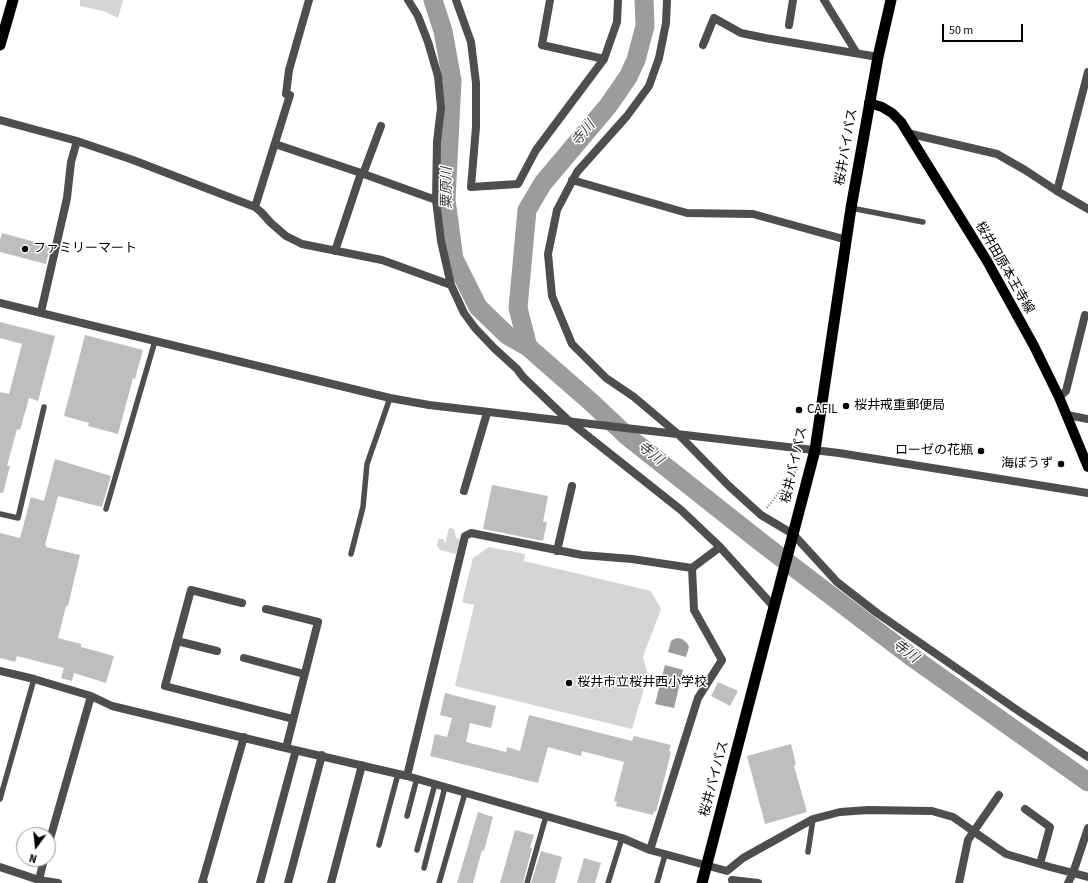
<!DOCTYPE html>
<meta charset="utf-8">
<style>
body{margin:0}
#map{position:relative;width:1088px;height:883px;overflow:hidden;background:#fff;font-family:"Source Sans 3",sans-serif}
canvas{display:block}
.north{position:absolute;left:16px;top:827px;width:40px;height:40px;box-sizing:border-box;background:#fff;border:1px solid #999;border-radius:50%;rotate:195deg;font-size:11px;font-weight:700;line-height:16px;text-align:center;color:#000}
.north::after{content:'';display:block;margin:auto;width:14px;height:18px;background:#000;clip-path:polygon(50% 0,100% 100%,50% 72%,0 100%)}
.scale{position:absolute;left:942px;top:24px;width:81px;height:18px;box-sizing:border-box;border:2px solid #000;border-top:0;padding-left:5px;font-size:12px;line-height:14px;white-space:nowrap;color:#000;-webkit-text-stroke:3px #fff;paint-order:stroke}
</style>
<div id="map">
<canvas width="1088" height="883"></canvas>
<div class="north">N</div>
<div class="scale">50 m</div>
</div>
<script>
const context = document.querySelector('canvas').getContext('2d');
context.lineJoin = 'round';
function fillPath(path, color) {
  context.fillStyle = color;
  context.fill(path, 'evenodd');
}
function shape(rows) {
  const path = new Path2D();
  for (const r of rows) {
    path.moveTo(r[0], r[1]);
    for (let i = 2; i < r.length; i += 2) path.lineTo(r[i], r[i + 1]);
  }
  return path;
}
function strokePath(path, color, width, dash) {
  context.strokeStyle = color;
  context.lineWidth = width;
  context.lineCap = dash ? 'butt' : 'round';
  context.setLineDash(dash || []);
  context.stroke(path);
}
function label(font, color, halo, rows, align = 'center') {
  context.font = font + ' "Source Sans 3","Noto Sans JP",sans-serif';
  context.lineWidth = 3;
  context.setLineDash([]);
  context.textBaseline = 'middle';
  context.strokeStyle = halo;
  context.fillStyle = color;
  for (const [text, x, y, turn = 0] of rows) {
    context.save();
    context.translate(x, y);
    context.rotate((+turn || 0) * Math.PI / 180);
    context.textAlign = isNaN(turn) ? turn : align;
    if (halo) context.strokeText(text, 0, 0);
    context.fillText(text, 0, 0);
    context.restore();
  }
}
fillPath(shape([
 [80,0,123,0,118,18,103,11,80,6],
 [449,528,454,529,456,538,461,539,456,554,440,550,437,546,438,539,444,539,444,542,445,543],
 [489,547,525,554,524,561,651,591,661,609,643,657,648,675,632,729,455,686,474,605,462,602,473,558]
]), '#d5d5d5');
fillPath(shape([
 [678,638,682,639,687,643,689,647,686,657,668,652,671,641,674,639],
 [665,665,683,670,674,708,655,704]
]), '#9c9c9c');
strokePath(shape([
 [433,0,443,31,452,81,446,200,454,259,478,307,507,335,528,347,591,402,627,436,762,543,909,655,1088,782],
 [528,347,518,308,527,210,543,183,608,106,628,77,636,60,645,26,644,0]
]), '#9c9c9c', 19);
fillPath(shape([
 [2,233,50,246,46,264,0,252,0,240],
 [0,322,55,336,38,401,29,398,20,430,17,429,7,466,10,466,3,493,0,493,0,392,9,394,22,344,0,338],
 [85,335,143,350,135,379,133,378,118,434,88,426,89,423,64,416],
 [55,459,111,476,102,507,58,496,45,545,46,545,46,547,80,555,68,606,66,606,58,638,81,644,81,647,114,656,106,683,74,673,72,681,61,678,64,668,17,656,15,662,0,658,0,533,20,538,31,497,44,501],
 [492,485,548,496,543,522,547,522,543,541,483,529],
 [718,682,738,691,730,706,711,696],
 [445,693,496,706,491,728,470,723,466,742,506,752,507,747,520,751,529,715,632,741,634,736,671,745,669,751,671,752,656,812,654,811,653,815,616,806,617,802,614,801,624,762,582,751,581,756,548,747,538,783,430,756,435,734,447,737,452,718,440,715],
 [791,744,796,764,794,766,807,812,765,824,747,756],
 [478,812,493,817,484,851,482,850,473,883,457,883],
 [515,830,534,835,530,848,532,848,523,883,500,883],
 [541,851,562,857,555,883,531,883],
 [584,858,601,863,595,883,577,883]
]), '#bebebe');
strokePath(shape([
 [767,508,798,468]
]), '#707070', 2, [1, 2]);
strokePath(shape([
 [851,208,923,222],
 [106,509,155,341],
 [0,514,18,518,44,407],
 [351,554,363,507,367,464,390,398],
 [0,799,34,679],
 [407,816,417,778],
 [379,845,398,774],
 [417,850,435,784],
 [808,852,813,819],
 [424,868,445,787],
 [439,883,465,793],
 [527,883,546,816],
 [608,883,622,838],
 [657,883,665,855]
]), '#4e4e4e', 5.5);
strokePath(shape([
 [408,0,418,16,428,42,438,76,441,108,437,142,436,200,441,241,451,285],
 [456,0,471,42,476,83,476,127,471,187,518,184,536,150,604,59,617,22,618,0],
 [550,0,542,45,604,59],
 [667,0,666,23,659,58,649,86,627,116,577,172,557,210,548,254,552,296,572,344,606,378,634,397,679,435,729,486,761,515,793,534,837,582,877,613,1020,712,1088,757],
 [824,0,856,52],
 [789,25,793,0],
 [703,45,714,18,741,33,765,38,878,57],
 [0,120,77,141,133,160,255,207,261,212,271,223,286,236,302,244,382,260,451,285,464,313,475,328,494,348,517,369,523,377,570,422,681,510,720,547,692,568],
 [907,133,997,154,1025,170,1057,191,1088,209],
 [275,144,361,173,436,200],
 [363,174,381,126],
 [572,180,687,213,753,214,847,240],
 [1057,191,1088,72],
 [255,207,290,95,286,94,289,70,309,0],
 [335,251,361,173],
 [41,312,67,198,71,162,77,141],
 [1059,397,1066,391,1085,315],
 [1067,415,1088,419],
 [464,491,487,413],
 [720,547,774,607],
 [557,551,572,486],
 [242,603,191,590,165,686,293,719],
 [266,609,318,622,286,748],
 [177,641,217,651],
 [244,658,304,674],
 [0,671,34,679,91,696,112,706,286,748,407,776,622,838,650,850,727,871,743,858,813,819,840,812,868,810,932,811,953,817,1006,854,1050,867,1088,877],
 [407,776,465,536,471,533,582,555,632,559,692,568,694,610,722,660,698,698,650,850],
 [1025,809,1050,827,1040,864],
 [48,846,91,696],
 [0,867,39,880,58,883],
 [39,880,44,859],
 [732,880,758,883],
 [204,883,202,883,244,737],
 [260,883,296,750],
 [288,883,322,755],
 [331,883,362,765],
 [959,883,968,840,974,831,999,795],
 [1068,883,1073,873,1088,828]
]), '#4e4e4e', 8);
strokePath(shape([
 [0,303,155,341,390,398,429,405,839,453,1088,493]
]), '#4e4e4e', 8);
strokePath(shape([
 [869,103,882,107,892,113,901,122,987,261,1034,346,1059,397,1088,467]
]), '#000', 10);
strokePath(shape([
 [0,45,13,0],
 [702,883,815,450,851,208,878,57,891,0]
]), '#000', 11);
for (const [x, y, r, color] of [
 [25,249,4,"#000"],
 [846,406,4,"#000"],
 [799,410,4,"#000"],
 [981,451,4,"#000"],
 [1061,464,4,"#000"],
 [569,683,4,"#000"]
]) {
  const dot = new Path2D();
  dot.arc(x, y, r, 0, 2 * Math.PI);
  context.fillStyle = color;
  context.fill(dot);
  strokePath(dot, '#fff', 1.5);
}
label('13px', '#000', '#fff', [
 ["桜井バイパス",847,147,-80],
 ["桜井田原本王寺線",1004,268,60],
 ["桜井バイパス",795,465,-77],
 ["桜井バイパス",715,779,-75]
]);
label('13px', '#000', '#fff', [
 ["ファミリーマート",33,249],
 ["桜井戒重郵便局",854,406],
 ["CAFIL",807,410],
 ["ローゼの花瓶",973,451,"right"],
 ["海ぼうず",1053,464,"right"],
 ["桜井市立桜井西小学校",577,683]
], 'left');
label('italic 14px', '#3d3d3d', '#fff', [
 ["寺川",584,134,-50],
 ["粟原川",448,188,-90],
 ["寺川",650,454,38],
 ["寺川",905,652,37]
]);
</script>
